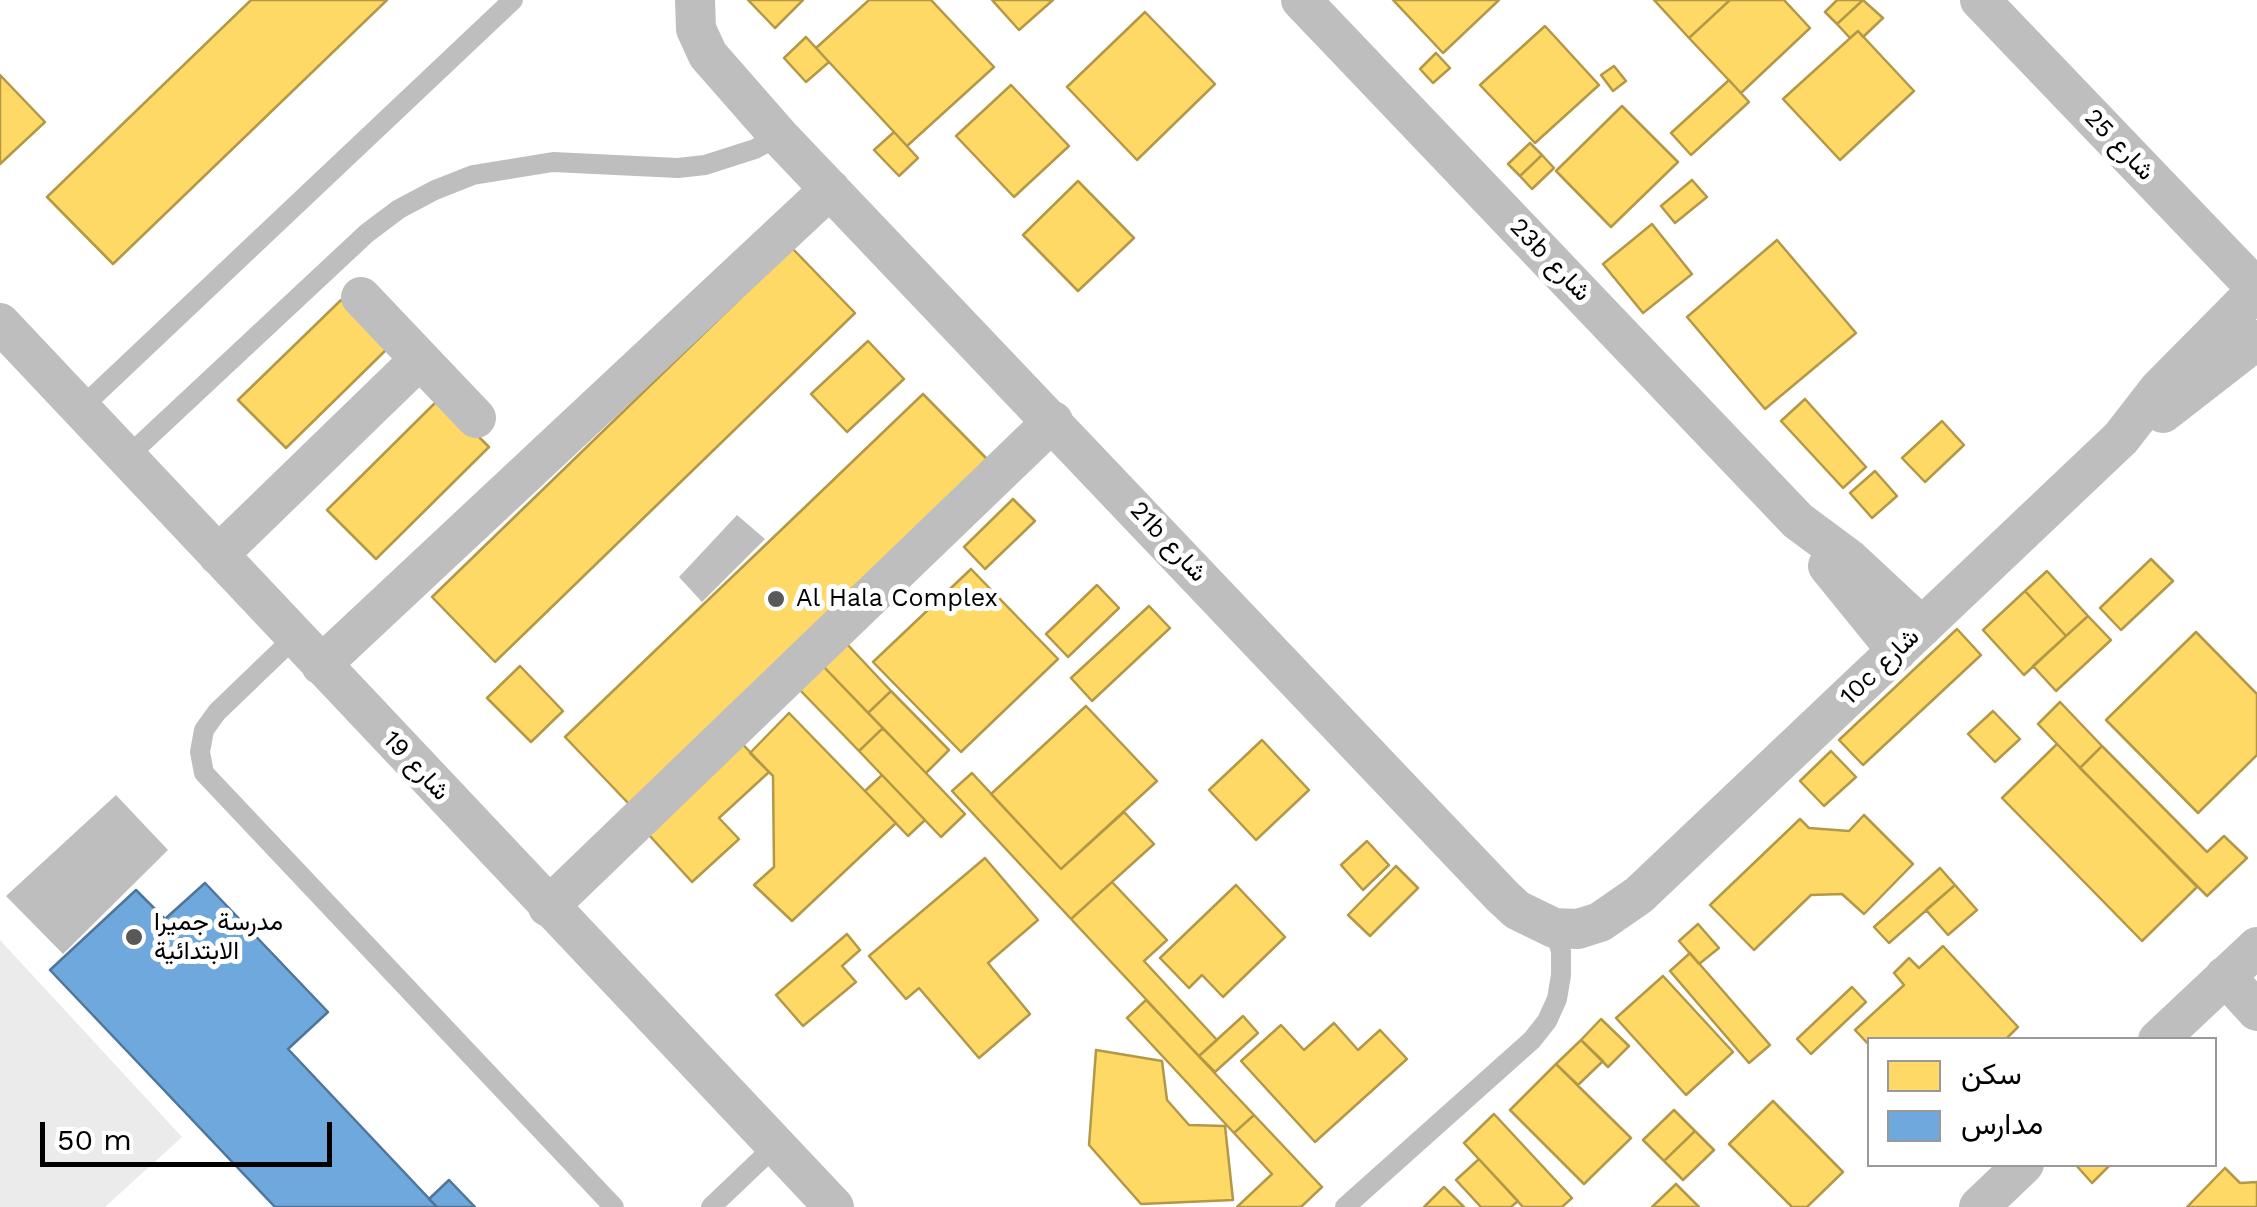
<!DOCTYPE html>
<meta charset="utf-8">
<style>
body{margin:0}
#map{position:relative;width:2257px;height:1207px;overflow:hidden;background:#fff;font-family:"Work Sans",Vazirmatn,sans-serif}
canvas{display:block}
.legend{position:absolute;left:1867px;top:1037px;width:350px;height:130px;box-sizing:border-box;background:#fff;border:2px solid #999;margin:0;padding:12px 18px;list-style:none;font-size:30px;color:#000}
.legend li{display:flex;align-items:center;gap:20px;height:50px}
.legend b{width:50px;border:2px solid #999}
.scale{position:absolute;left:40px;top:1122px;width:292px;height:45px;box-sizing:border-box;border:5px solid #000;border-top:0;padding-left:12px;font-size:30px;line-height:35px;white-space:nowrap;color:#000;-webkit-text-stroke:8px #fff;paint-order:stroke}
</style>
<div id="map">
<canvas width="2257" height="1207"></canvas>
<ul class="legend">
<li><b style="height:28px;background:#ffd966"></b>سكن</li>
<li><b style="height:28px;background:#6fa8dc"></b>مدارس</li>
</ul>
<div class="scale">50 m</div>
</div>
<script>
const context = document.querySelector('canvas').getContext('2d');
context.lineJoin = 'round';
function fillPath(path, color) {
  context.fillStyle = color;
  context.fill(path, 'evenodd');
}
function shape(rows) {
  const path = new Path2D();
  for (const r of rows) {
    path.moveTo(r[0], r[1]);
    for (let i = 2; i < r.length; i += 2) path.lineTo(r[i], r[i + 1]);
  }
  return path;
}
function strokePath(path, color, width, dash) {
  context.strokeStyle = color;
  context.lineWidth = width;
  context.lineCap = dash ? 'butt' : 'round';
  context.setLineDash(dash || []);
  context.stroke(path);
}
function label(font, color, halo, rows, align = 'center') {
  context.font = font + ' "Work Sans",Vazirmatn,sans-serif';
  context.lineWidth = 10;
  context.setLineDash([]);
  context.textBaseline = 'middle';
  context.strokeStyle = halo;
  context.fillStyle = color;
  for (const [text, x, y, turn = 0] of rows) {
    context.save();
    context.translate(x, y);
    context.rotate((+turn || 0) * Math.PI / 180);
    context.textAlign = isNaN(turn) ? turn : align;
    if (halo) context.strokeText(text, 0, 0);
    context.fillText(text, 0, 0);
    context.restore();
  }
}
fillPath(shape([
 [0,940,182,1137,105,1207,0,1207]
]), '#ebebeb');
fillPath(shape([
 [737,515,765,539,702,602,679,577],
 [116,795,168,850,63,954,6,896]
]), '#bebebe');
const homes = shape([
 [251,0,387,0,113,264,47,197,251,0],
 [748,0,803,0,775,28,748,0],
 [869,0,931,0,994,67,907,146,816,48,869,0],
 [992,0,1053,0,1019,30,992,0],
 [1393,0,1499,0,1443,53,1393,0],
 [1654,0,1730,0,1689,38,1654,0],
 [1730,0,1784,0,1810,28,1741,93,1689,38,1730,0],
 [1837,0,1863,0,1837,24,1825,12,1837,0],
 [1863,0,1883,18,1863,37,1858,31,1850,38,1837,24,1863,0],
 [1145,12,1215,84,1137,160,1067,87,1145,12],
 [1545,26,1599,85,1535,143,1480,85,1545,26],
 [1858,31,1914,91,1840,160,1783,99,1858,31],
 [806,37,829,62,806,82,784,58,806,37],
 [1436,53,1450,68,1433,83,1420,69,1436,53],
 [1614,66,1626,81,1613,91,1601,75,1614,66],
 [0,75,45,122,0,164,0,75],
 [1729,80,1749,102,1691,155,1671,133,1729,80],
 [1011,85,1069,146,1014,197,956,136,1011,85],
 [1622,106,1678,162,1611,227,1556,171,1622,106],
 [894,132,918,158,899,176,874,150,894,132],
 [1530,143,1542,155,1520,176,1508,164,1530,143],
 [1542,155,1554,168,1532,189,1520,176,1542,155],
 [1692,180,1707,197,1675,223,1661,206,1692,180],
 [1078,181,1134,238,1078,291,1023,235,1078,181],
 [1652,224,1692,274,1643,313,1603,264,1652,224],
 [1777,240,1856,333,1765,409,1687,317,1777,240],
 [792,248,855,313,495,662,432,597,792,248],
 [341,300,388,348,286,448,238,400,341,300],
 [868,341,904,379,847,432,811,394,868,341],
 [923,394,988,460,629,804,565,737,923,394],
 [440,398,489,447,376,559,327,510,440,398],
 [1805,399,1866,467,1843,488,1781,421,1805,399],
 [1942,421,1964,445,1925,482,1902,458,1942,421],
 [1875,471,1897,496,1872,518,1850,493,1875,471],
 [1013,499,1035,521,985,569,964,547,1013,499],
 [2151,559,2173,581,2121,630,2100,608,2151,559],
 [971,569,1058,659,961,752,873,662,971,569],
 [2047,571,2088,616,2066,636,2025,591,2047,571],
 [1097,585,1119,608,1068,657,1046,634,1097,585],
 [2025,591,2066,636,2024,675,1983,630,2025,591],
 [1149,606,1170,628,1092,701,1071,678,1149,606],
 [2088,616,2111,640,2056,691,2033,666,2088,616],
 [1957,629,1981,655,1863,765,1839,740,1957,629],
 [2196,632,2257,694,2257,755,2198,813,2106,720,2196,632],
 [845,642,891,691,868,713,822,665,845,642],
 [822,665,883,728,859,751,798,688,822,665],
 [520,666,563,711,531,742,487,698,520,666],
 [891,691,949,750,926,773,868,713,891,691],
 [2060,702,2102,746,2080,768,2038,724,2060,702],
 [1086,706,1157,781,1061,869,991,794,1086,706],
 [1993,711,2020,739,1995,762,1968,734,1993,711],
 [789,713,896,823,792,921,754,885,774,867,773,776,750,753,789,713],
 [883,728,965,814,941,837,859,751,883,728],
 [734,735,769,772,719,818,739,839,692,882,638,823,734,735],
 [1262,740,1309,790,1256,840,1209,790,1262,740],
 [2057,744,2197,887,2142,941,2002,798,2057,744],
 [2102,746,2207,852,2224,836,2247,858,2207,896,2080,768,2102,746],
 [1831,751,1856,777,1824,806,1800,781,1831,751],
 [972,773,1061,869,1124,812,1154,844,1071,919,952,791,972,773],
 [882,775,925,820,908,836,865,791,882,775],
 [1864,815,1913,864,1864,914,1842,894,1811,895,1754,950,1710,905,1800,819,1809,828,1849,831,1864,815],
 [1367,841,1389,865,1363,890,1341,865,1367,841],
 [985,858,1038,920,988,963,1030,1014,979,1058,919,988,906,999,869,956,985,858],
 [1396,866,1418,888,1370,936,1348,915,1396,866],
 [1940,868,1955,885,1889,943,1874,927,1940,868],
 [1112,882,1167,940,1144,961,1217,1040,1199,1056,1071,919,1112,882],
 [1236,885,1285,937,1223,997,1202,975,1189,988,1160,958,1236,885],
 [1955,885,1977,910,1948,935,1926,910,1955,885],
 [1698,924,1719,948,1699,964,1679,941,1698,924],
 [847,934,860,950,842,966,856,982,803,1026,776,995,847,934],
 [1943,946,2018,1027,2005,1040,1870,1040,1870,1046,1855,1030,1904,985,1894,973,1909,958,1919,968,1943,946],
 [1690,953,1770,1045,1749,1063,1670,971,1690,953],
 [1663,976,1733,1052,1686,1095,1616,1018,1663,976],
 [1852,987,1866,1002,1811,1054,1797,1039,1852,987],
 [1146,1000,1254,1115,1234,1133,1127,1018,1146,1000],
 [1243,1016,1258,1033,1215,1072,1199,1056,1243,1016],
 [1601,1019,1629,1046,1608,1067,1581,1040,1601,1019],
 [1334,1023,1358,1050,1380,1030,1407,1059,1315,1142,1241,1061,1281,1025,1304,1050,1334,1023],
 [1581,1040,1603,1061,1578,1085,1556,1064,1581,1040],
 [1096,1050,1162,1061,1167,1100,1189,1125,1225,1126,1233,1200,1141,1204,1089,1145,1096,1050],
 [1556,1064,1631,1138,1584,1184,1510,1110,1556,1064],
 [1773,1101,1843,1172,1807,1207,1792,1207,1729,1144,1773,1101],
 [1674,1110,1695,1131,1664,1161,1643,1140,1674,1110],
 [1494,1114,1572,1198,1562,1207,1523,1207,1464,1143,1494,1114],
 [1254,1115,1322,1187,1301,1207,1237,1207,1272,1174,1234,1133,1254,1115],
 [1695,1131,1714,1150,1683,1180,1664,1161,1695,1131],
 [1479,1159,1518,1201,1511,1207,1481,1207,1456,1180,1479,1159],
 [2075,1164,2111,1164,2092,1183,2075,1164],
 [2225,1168,2240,1183,2257,1182,2257,1207,2187,1207,2225,1168],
 [1676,1184,1699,1207,1652,1207,1676,1184],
 [1444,1187,1464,1207,1424,1207,1444,1187]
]);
fillPath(homes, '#ffd966');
strokePath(homes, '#b29847', 2.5);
const schools = shape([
 [205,883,328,1012,288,1049,437,1207,275,1207,50,970,136,890,165,919,205,883],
 [449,1180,475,1207,437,1207,429,1199,449,1180]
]);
fillPath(schools, '#6fa8dc');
strokePath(schools, '#4e769a', 2.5);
strokePath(shape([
 [80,409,513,0],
 [126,458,367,233,399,209,435,190,473,175,553,162,678,168,705,165,755,149,779,136],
 [295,637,217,712,204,730,200,752,204,773,614,1207],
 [711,1207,775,1146],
 [1345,1207,1532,1040,1547,1021,1557,999,1561,975,1561,951,1554,928]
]), '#bebebe', 20);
strokePath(shape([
 [695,0,696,29,708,55,779,136,1502,896,1517,910,1554,928,1578,929,1600,922,1639,895,2121,438,2159,389,2257,290],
 [1301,0,1798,521,1848,558,1922,627],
 [1980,0,2257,289],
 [361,297,476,418],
 [0,323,834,1207],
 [2163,413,2257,340],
 [218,555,419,360],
 [1828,566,1897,651],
 [321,665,830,189],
 [548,907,1053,421],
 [2225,976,2257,1011],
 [2158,1040,2257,947],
 [1979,1207,2024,1164]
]), '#bebebe', 40);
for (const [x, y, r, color] of [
 [776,599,10,"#595959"],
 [134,937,10,"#595959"]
]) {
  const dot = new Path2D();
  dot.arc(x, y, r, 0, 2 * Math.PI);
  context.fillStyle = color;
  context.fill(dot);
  strokePath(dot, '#fff', 4);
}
label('25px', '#000', '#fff', [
 ["شارع 25",2119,145,46],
 ["23b شارع",1550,260,46],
 ["21b شارع",1168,542,47],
 ["10c شارع",1880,667,-44],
 ["شارع 19",416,766,47]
]);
label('25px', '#000', '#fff', [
 ["Al Hala Complex",796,599],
 ["مدرسة جميرا",154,923],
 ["الابتدائية",154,952]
], 'left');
</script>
